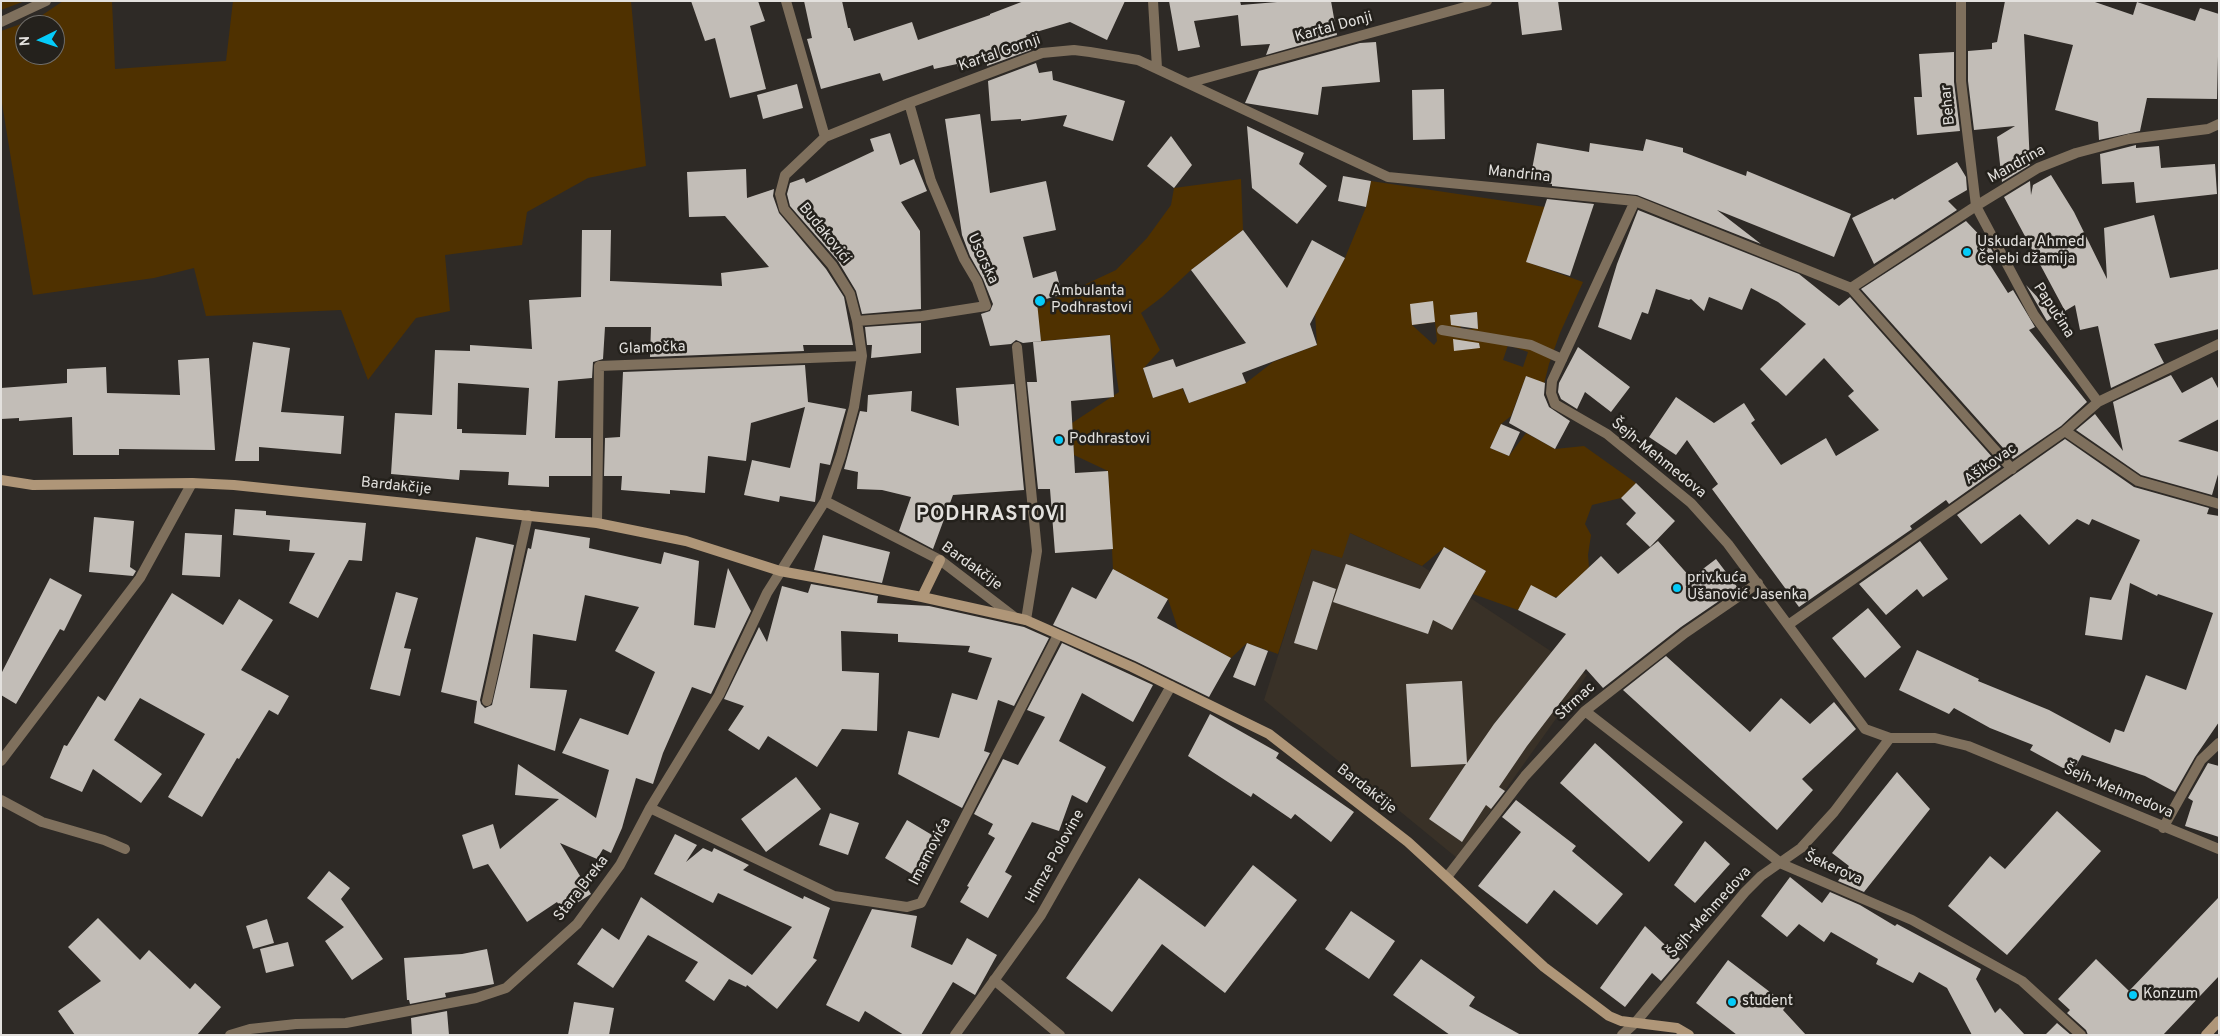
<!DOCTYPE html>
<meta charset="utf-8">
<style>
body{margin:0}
#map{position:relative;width:2220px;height:1036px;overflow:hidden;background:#2e2a26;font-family:Overpass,sans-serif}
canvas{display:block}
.frame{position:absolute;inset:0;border:2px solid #e3e1de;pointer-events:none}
.north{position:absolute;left:15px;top:15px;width:50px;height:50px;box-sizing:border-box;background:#24211c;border:1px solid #706e6a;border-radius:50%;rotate:266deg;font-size:14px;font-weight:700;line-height:20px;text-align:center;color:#e3e1de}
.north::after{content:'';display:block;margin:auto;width:18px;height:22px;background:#05cbf9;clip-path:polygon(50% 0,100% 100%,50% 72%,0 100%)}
</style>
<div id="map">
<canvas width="2220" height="1036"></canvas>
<div class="frame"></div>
<div class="north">N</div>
</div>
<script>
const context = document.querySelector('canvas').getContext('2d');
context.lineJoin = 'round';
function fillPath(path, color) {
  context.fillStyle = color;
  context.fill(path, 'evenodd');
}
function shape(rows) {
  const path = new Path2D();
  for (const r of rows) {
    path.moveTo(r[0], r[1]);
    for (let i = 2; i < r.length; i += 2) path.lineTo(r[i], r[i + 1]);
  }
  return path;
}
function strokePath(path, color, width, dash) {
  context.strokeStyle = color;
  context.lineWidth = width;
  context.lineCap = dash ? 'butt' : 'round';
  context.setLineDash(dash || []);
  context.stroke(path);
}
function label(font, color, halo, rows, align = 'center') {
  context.font = font + ' Overpass,sans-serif';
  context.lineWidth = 5;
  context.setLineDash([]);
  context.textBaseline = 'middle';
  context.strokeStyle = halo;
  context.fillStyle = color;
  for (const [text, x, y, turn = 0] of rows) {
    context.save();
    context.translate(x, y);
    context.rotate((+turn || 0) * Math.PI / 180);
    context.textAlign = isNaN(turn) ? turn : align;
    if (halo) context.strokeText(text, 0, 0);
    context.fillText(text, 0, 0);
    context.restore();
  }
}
fillPath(shape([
 [1350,533,1422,566,1587,675,1457,858,1264,700,1312,549]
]), '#393127');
fillPath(shape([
 [1,1,25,1,1,10],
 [63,1,112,1,115,69,226,61,233,1,631,1,646,166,588,178,527,212,522,245,445,255,450,311,416,318,368,380,341,310,206,316,194,268,154,278,33,295,1,97,1,31,38,18],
 [25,25,55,25,55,55,25,55],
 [1241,179,1243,230,1191,270,1162,297,1141,313,1160,350,1143,369,1153,398,1182,388,1189,403,1246,383,1273,362,1317,345,1315,313,1345,258,1366,207,1371,181,1545,207,1527,262,1583,282,1560,333,1549,364,1544,384,1526,376,1511,416,1501,424,1490,448,1509,456,1526,433,1555,449,1584,446,1636,483,1621,498,1592,505,1585,524,1591,535,1588,555,1589,567,1562,596,1554,597,1531,586,1518,610,1473,594,1486,571,1445,547,1422,566,1350,533,1342,558,1312,549,1278,654,1247,643,1231,658,1178,629,1168,599,1113,569,1108,471,1074,455,1072,423,1119,392,1110,335,1041,341,1037,307,1116,270,1147,238,1171,205,1174,188],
 [1477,312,1478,328,1461,330,1459,314],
 [1435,322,1437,341,1434,345,1412,325],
 [1508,345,1528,352,1523,367,1503,360]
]), '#4f3100');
fillPath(shape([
 [691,1,758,1,765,21,750,26,766,89,730,98,715,38,705,41],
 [804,1,842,1,848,28,850,28,854,41,912,22,918,40,990,15,990,14,1024,1,1125,1,1107,40,1070,22,1026,35,1031,50,987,66,986,58,958,67,957,64,934,69,933,65,883,81,880,73,821,89,807,39,812,38],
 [1169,1,1240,1,1241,5,1289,1,1331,1,1337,35,1266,55,1270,44,1241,46,1238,15,1194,21,1200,47,1178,51],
 [1518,1,1558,1,1562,30,1522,35],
 [2005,1,2092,1,2133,15,2137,2,2195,21,2200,8,2219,14,2217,99,2147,98,2140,131,2099,140,2098,122,2055,110,2073,45,2024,34,2030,165,2002,182,1997,137,2015,126,1974,130,1968,81,1968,51,1992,49,1992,43,1997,42],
 [1376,42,1380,82,1322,87,1318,115,1245,103,1259,71,1360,43],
 [1954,52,1954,82,1960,131,1917,135,1914,97,1922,97,1919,54],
 [1036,63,1039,73,1052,71,1053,80,1125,101,1113,141,1063,126,1067,115,1021,121,1021,119,991,121,988,81],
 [797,84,803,108,763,119,757,95],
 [1444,89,1445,139,1413,140,1412,90],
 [980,114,990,193,1046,181,1056,230,1023,237,1033,278,1056,271,1062,294,1037,302,1041,341,1023,343,1016,340,1011,344,990,346,981,314,990,311,993,304,983,279,970,256,962,235,945,119],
 [1247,126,1304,153,1299,164,1327,186,1297,224,1252,188],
 [890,133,900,165,914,159,927,191,901,202,920,231,921,309,862,314,856,291,838,261,790,206,787,194,790,183,804,178,806,183,874,151,870,139],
 [1171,136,1192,165,1174,188,1147,166],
 [1646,139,1683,148,1683,152,1746,176,1747,171,1851,214,1834,257,1717,210,1761,244,1637,195,1552,186,1552,184,1530,180,1537,143,1589,152,1590,143,1643,151],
 [2136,145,2136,148,2159,146,2161,168,2215,164,2217,194,2136,203,2134,182,2102,184,2100,154],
 [1957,162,1966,177,1967,190,1948,201,1957,210,1874,264,1852,218,1893,198,1894,200],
 [746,169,747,198,774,189,773,196,779,213,826,269,844,297,853,345,803,345,804,351,650,357,651,327,605,327,603,359,593,362,592,378,558,381,555,438,591,438,591,476,549,476,549,487,508,485,509,472,460,470,459,480,391,474,395,413,432,415,435,350,470,351,470,345,532,349,529,300,581,297,582,230,611,230,610,281,722,286,721,273,769,267,725,216,689,217,687,172],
 [458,383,529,388,526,435,462,433,462,429,457,429],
 [2051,175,2074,212,2107,279,2104,228,2154,215,2170,278,2219,269,2219,329,2154,344,2164,363,2111,388,2098,326,2080,330,2075,305,2065,311,2004,197,2030,181,2031,195,2033,185],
 [1343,176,1371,181,1366,207,1338,201],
 [1547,199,1594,204,1570,276,1526,262],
 [1638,210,1799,274,1839,306,1850,297,2001,467,1949,504,1946,500,1910,526,1912,529,1799,607,1712,489,1718,484,1687,440,1676,455,1649,437,1676,397,1714,423,1744,403,1755,420,1751,423,1781,465,1826,438,1836,456,1879,430,1848,396,1854,391,1824,358,1786,396,1760,369,1806,324,1778,302,1751,288,1742,310,1709,297,1704,311,1691,299,1689,300,1656,289,1648,314,1642,312,1631,340,1598,327,1617,264],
 [1966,221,1989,245,1994,254,1987,260,2008,293,2013,290,2035,327,2029,330,2087,402,2061,426,2013,459,1861,289],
 [1243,230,1287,288,1312,240,1345,258,1310,324,1317,345,1242,373,1246,383,1189,403,1183,388,1153,398,1143,368,1173,359,1176,367,1246,343,1191,270],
 [2026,285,2055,316,2047,321],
 [1433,301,1435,322,1412,325,1410,304],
 [1477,312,1478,329,1451,325,1450,315],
 [921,323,921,353,871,358,872,345,867,345,865,327],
 [1110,335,1114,397,1071,401,1075,473,1108,471,1113,549,1055,553,1050,489,1038,489,1027,382,1037,382,1033,342],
 [1453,339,1479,343,1480,348,1454,351],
 [253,342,290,348,281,412,344,416,341,454,259,447,259,461,235,461],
 [1578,347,1630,387,1611,412,1585,392,1577,409,1561,399,1558,392,1559,383],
 [209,358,215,450,119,449,119,455,73,455,72,417,19,421,19,418,1,419,1,388,67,383,67,369,106,367,107,393,180,395,178,360],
 [805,365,808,402,846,409,830,465,820,463,815,502,780,496,779,502,744,495,752,460,790,468,805,407,751,423,746,461,708,456,705,493,670,490,670,494,621,490,622,476,604,476,605,438,620,437,623,372],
 [2171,375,2182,393,2212,377,2219,390,2219,419,2178,441,2219,452,2219,471,2212,495,2141,475,2076,430,2095,414,2123,451,2113,402],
 [1526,376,1545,383,1544,395,1549,407,1570,421,1555,449,1509,423],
 [1014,384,1024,490,953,495,933,549,899,531,911,497,882,490,857,489,858,472,844,469,860,411,867,412,868,395,912,391,911,411,959,426,956,388],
 [1501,424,1520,432,1509,456,1490,448],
 [2065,439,2134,487,2209,508,2207,514,2219,516,2219,722,2195,757,2175,792,2145,776,2082,755,2072,773,2030,750,2033,745,1990,728,1954,708,1949,714,1899,690,1917,650,1979,679,1978,681,2049,710,2110,743,2115,729,2124,732,2146,675,2186,690,2213,613,2158,594,2157,596,2130,583,2122,640,2085,635,2090,597,2111,600,2140,540,2092,519,2089,525,2077,519,2049,545,2020,514,1981,544,1957,515],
 [1636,483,1675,521,1650,547,1626,524,1636,513,1621,498],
 [235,509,266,511,266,515,366,523,362,561,349,560,318,618,289,603,315,553,289,551,290,540,233,535],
 [94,517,134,521,130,567,136,571,133,576,89,572],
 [535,529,590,538,589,548,661,564,664,552,699,561,694,625,715,628,728,568,751,611,711,694,692,687,663,753,653,784,636,778,622,828,611,853,603,849,597,859,560,843,591,894,563,912,557,902,527,922,488,864,473,869,462,835,493,824,500,849,559,799,515,795,518,764,596,818,609,770,562,753,580,718,628,735,655,672,615,651,639,607,585,595,576,641,533,634,530,688,567,690,555,751,474,723,477,701,441,692,476,537,514,545,480,700,481,704,485,708,492,705,528,548,531,549],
 [185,533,222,535,220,577,182,575],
 [823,535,890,552,882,583,814,570],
 [1658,541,1691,578,1716,559,1738,588,1681,627,1603,688,1586,669,1527,746,1499,787,1505,791,1491,809,1486,805,1462,842,1429,819,1466,764,1411,767,1406,684,1462,681,1467,763,1494,724,1566,634,1518,610,1531,585,1556,598,1601,556,1618,574],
 [1920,541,1948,579,1923,597,1917,589,1886,615,1859,584],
 [1444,547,1486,571,1452,630,1433,620,1428,634,1333,602,1346,564,1420,589],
 [1113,569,1168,599,1157,618,1231,658,1209,697,1135,661,1053,625,1072,587,1096,599],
 [50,578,82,595,64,631,60,629,16,704,1,695,1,674],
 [1313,581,1336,589,1317,650,1294,643],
 [811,584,878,596,877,603,929,606,1024,627,1049,638,1014,706,998,700,984,751,990,753,962,808,898,774,908,731,939,738,952,693,977,700,992,658,968,652,970,646,898,642,898,634,841,631,842,671,879,673,877,731,842,729,817,767,768,736,759,750,728,730,744,706,724,699,759,627,767,642,782,586,808,593],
 [396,592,418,598,404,648,411,649,400,696,370,689],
 [172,593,223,625,239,599,273,620,241,670,289,696,278,715,269,710,239,759,237,758,202,817,168,797,205,734,140,698,114,740,162,774,141,803,93,769,82,792,50,778,64,745,67,746,98,696,105,701],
 [1868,608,1901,647,1865,678,1832,638],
 [1062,643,1153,685,1133,722,1082,693,1059,741,1106,767,1087,803,1072,795,1059,831,1032,822,1005,872,1012,876,988,918,960,902,969,887,967,886,995,838,988,834,993,824,974,814,1003,759,1018,765,1045,717,1027,710],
 [1247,643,1268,651,1255,686,1233,677],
 [1666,656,1750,732,1781,698,1810,724,1834,702,1856,729,1802,779,1813,790,1777,830,1623,690],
 [1210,714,1279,753,1276,758,1354,812,1331,842,1295,814,1291,819,1253,793,1251,797,1188,756],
 [1595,743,1683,822,1649,862,1560,783],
 [2208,763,2219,766,2219,837,2185,826,2193,801,2188,798],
 [1897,772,1930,809,1864,892,1838,881,1849,866,1832,853],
 [796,777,821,809,766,852,741,819],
 [1516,800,1576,846,1572,851,1623,894,1597,925,1554,890,1527,924,1478,886,1521,832,1502,817],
 [2057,811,2101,851,2007,955,1948,906,1990,856,2005,869],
 [830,813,859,823,848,855,819,845],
 [907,820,942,841,920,879,885,858],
 [675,834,697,845,686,862,703,848,712,852,714,848,749,865,743,870,803,899,804,896,830,908,813,958,817,960,777,1009,747,985,746,987,729,979,714,1001,685,981,698,962,648,935,613,988,577,964,602,928,619,940,641,897,752,975,792,927,718,893,713,903,654,874],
 [1705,841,1730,864,1695,903,1674,885],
 [1253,865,1297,900,1225,993,1162,944,1112,1012,1066,978,1139,878,1205,927],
 [329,871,350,888,341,899,383,959,352,980,325,941,344,927,307,898],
 [1790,877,1822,903,1830,892,1860,905,1895,926,1897,924,1981,969,1976,979,1995,1013,2000,1008,2025,1035,1972,1035,1947,988,1919,972,1913,983,1876,964,1878,959,1831,932,1824,942,1799,924,1787,937,1761,916],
 [2219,897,2219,976,2163,1035,2088,1035,2086,1030,2067,1013,2070,1010,2058,999,2096,959,2129,991],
 [872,909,917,916,911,947,952,965,967,938,997,955,975,995,953,982,921,1035,904,1035,865,1011,859,1022,826,1005],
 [1351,911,1395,941,1369,979,1325,949],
 [98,918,140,960,149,950,190,989,195,983,221,1007,197,1035,75,1035,58,1011,101,981,68,947],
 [267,919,274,943,253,949,246,926],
 [1645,926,1680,959,1661,981,1652,973,1625,1007,1600,988],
 [288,942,294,966,266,973,260,949],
 [487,949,494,984,445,993,446,997,410,1004,409,1000,407,1000,404,958,462,954],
 [1421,959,1475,997,1469,1006,1521,1035,1450,1035,1393,995],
 [1728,960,1787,1005,1783,1010,1806,1035,1737,1035,1696,1003],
 [574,1002,614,1008,609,1035,568,1035],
 [447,1011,449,1035,412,1035,411,1018],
 [2057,1023,2071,1035,2045,1035]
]), '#c2bdb7');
strokePath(shape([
 [1442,330,1531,345,1562,359],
 [487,701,528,515],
 [994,980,1060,1035],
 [1622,1035,1635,1023]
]), '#7f705d', 10);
strokePath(shape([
 [1153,1,1157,68],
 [1961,1,1961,81,1976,206,2034,315,2098,402],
 [1,22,46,1],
 [1188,83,1487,1],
 [825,137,909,103,1042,53,1074,50,1090,52,1138,60,1388,177,1635,201,1851,288,2012,469],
 [1635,201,1552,381,1551,393,1555,404,1607,434,1691,503,1728,544,1865,729,1890,738,1935,738,1968,746,2219,849],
 [1851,288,1976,206,2038,168,2076,153,2129,139,2208,129,2219,124],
 [857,321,922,316,986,306,977,281,964,259,931,181,909,103],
 [1017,347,1037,551,1026,620],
 [2065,431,2138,481,2219,504],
 [825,501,940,560,1013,616],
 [597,523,599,366,862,356],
 [1788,625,2065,431,2098,402,2219,344],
 [1585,711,1782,864,1912,920,2022,981,2081,1035],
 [1,761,140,578,192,483],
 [1,800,42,822,104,840,125,849],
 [650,808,834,896,907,907,921,903,1058,635],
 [2163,828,2201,760,2219,743],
 [1447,877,1525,776,1585,711,1685,633,1758,583],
 [1635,1023,1745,892,1761,876,1801,848,1834,812,1890,738],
 [230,1035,250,1029,296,1024,346,1023,476,998,506,988,577,924,620,865,650,808,719,695,767,593,825,501,841,455,854,407,862,356,857,321,850,294,832,265,784,209,780,194,785,175,825,137,786,1],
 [955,1035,1041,915,1171,686]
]), '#7f705d', 10);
strokePath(shape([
 [1,480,33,485,192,483,234,485,597,523,686,541,780,571,922,597,1026,620,1132,667,1269,734,1408,842,1544,967,1609,1016,1621,1021,1677,1028,1689,1035],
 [922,597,940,560],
 [2206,1035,2219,1021]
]), '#af9678', 10);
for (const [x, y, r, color] of [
 [1967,252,5,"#05cbf9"],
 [1040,301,6,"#05cbf9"],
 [1059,440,5,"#05cbf9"],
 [1677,588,5,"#05cbf9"],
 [2133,995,5,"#05cbf9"],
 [1732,1002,5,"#05cbf9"]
]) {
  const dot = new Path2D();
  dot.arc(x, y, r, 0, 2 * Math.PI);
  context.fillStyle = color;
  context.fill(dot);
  strokePath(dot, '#24211c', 2);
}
label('15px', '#e3e1de', '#24211c', [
 ["Kartal Donji",1334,28,-15],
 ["Kartal Gornji",1000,54,-19],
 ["Behar",1949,105,-96],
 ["Mandrina",2017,165,-29],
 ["Mandrina",1519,175,6],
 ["Budakovići",824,234,51],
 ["Usorska",982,259,65],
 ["Papučina",2053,311,57],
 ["Glamočka",652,349,-2],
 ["Šejh-Mehmedova",1658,459,39],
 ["Ašikovac",1991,465,-35],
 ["Bardakčije",396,487,6],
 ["Bardakčije",971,567,36],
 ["Strmac",1576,702,-43],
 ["Bardakčije",1366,790,38],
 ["Šejh-Mehmedova",2118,792,23],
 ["Imamovića",931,852,-63],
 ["Himze Polovine",1056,857,-61],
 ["Šekerova",1833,869,24],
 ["Stara Breka",582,889,-52],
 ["Šejh-Mehmedova",1710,913,-48]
]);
label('15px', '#e3e1de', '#24211c', [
 ["Uskudar Ahmed",1977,243],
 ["Čelebi džamija",1977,260],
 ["Ambulanta",1051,292],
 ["Podhrastovi",1051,309],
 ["Podhrastovi",1069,440],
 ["priv.kuća",1687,579],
 ["Ušanović Jasenka",1687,596],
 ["Konzum",2143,995],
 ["student",1742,1002]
], 'left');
context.letterSpacing = '1px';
label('bold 20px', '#e3e1de', '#24211c', [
 ["PODHRASTOVI",991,516]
]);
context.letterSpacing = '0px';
</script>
